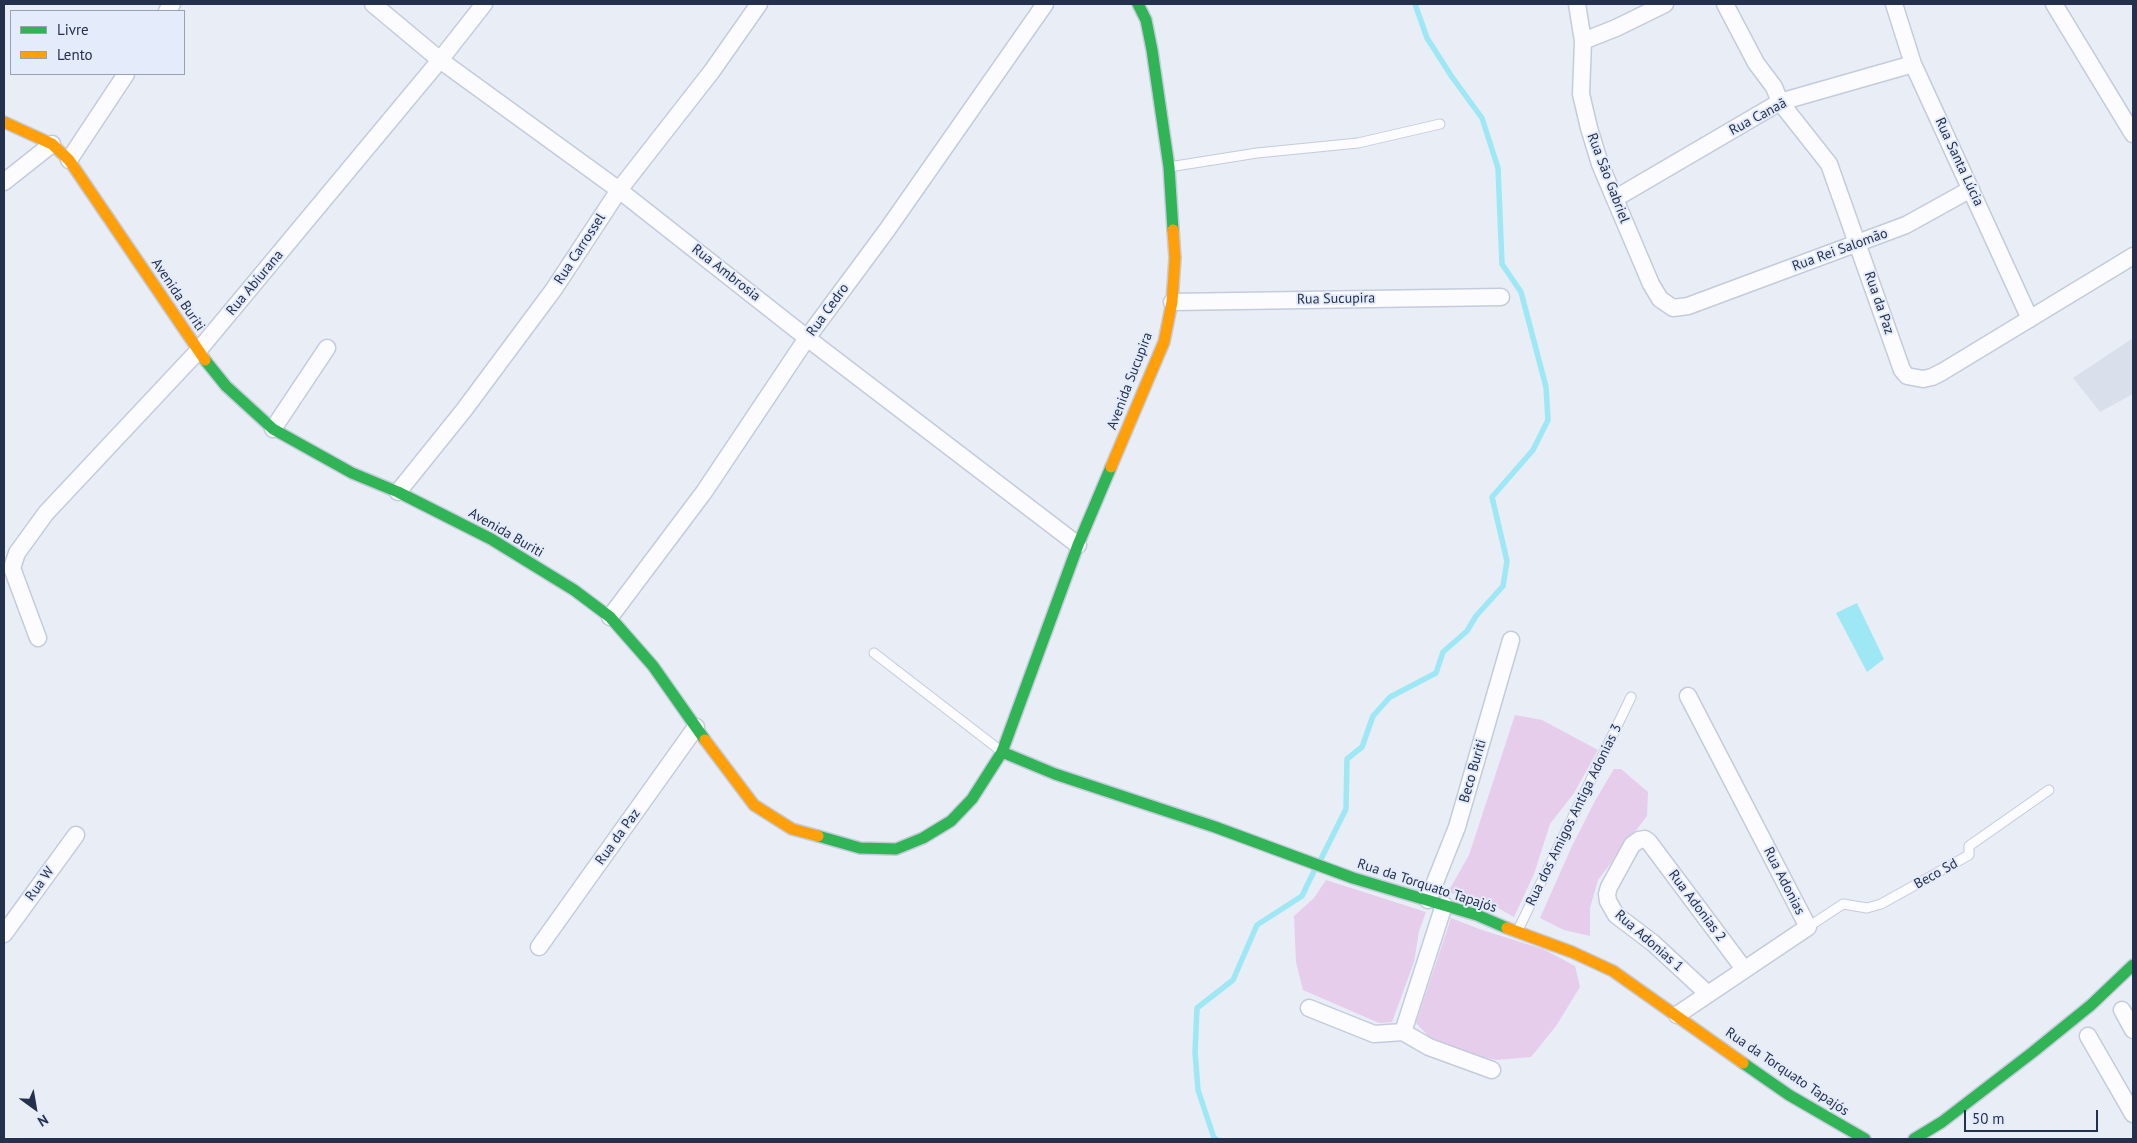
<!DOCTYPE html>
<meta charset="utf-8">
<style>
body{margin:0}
#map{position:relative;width:2137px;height:1143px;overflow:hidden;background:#e9edf5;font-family:"PT Sans",sans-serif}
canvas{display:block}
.frame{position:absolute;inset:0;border:5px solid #24314d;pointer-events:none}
.legend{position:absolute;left:10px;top:10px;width:175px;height:65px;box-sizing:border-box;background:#e4ebfa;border:1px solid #97a1b5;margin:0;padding:6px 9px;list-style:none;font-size:15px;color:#24314d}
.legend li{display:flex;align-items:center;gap:10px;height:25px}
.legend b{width:25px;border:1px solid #97a1b5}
.north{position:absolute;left:10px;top:1083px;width:50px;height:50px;-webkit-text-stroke:4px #e4ebfa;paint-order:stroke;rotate:148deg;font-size:14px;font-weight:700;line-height:20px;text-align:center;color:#24314d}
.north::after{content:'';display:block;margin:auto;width:18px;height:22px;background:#24314d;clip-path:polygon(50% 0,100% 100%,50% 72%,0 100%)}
.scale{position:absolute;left:1964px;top:1110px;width:134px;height:22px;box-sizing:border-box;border:2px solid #24314d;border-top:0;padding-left:6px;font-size:15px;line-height:18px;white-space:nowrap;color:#24314d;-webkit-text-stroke:4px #e4ebfa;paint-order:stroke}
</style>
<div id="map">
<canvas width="2137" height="1143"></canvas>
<div class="frame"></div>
<ul class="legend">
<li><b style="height:6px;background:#30b455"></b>Livre</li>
<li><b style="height:6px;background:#ff9f0a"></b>Lento</li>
</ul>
<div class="north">N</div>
<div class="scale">50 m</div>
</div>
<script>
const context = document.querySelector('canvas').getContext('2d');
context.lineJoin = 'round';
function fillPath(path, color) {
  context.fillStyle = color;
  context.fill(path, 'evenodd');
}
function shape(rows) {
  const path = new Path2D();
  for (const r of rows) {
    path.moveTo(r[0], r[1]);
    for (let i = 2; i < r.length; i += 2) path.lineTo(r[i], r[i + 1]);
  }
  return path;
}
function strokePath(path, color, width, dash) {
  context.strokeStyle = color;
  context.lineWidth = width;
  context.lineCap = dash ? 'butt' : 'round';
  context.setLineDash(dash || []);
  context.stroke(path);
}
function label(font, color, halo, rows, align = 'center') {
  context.font = font + ' "PT Sans",sans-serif';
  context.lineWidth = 4;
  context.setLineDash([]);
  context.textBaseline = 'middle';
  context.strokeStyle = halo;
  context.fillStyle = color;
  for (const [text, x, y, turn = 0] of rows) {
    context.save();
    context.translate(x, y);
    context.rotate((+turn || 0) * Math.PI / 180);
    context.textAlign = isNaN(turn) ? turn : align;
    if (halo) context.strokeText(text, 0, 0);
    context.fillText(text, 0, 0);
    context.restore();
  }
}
fillPath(shape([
 [2133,338,2133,394,2100,412,2073,378]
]), '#d9e0ec');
fillPath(shape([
 [1515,715,1542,720,1598,750,1574,793,1550,824,1534,874,1514,917,1491,904,1448,892,1469,855],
 [1614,769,1621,769,1648,792,1647,816,1598,880,1590,908,1590,936,1564,930,1540,918,1572,846,1596,799],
 [1326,880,1426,912,1419,931,1414,962,1392,1022,1379,1023,1303,990,1296,962,1294,916,1314,898],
 [1451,918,1482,930,1543,949,1575,966,1580,987,1556,1026,1531,1057,1496,1060,1464,1053,1430,1038,1416,1023]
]), '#e6cdec');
fillPath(shape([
 [1857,603,1884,659,1867,672,1836,613]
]), '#9de8f4');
strokePath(shape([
 [1320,861,1346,809,1347,759,1362,747,1373,716,1390,697,1436,673,1443,652,1467,631,1476,616,1503,586,1507,561,1492,497,1533,450,1548,420,1546,387,1521,292,1502,264,1498,168,1482,118,1452,77,1427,38,1415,4],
 [1216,1139,1214,1138,1198,1090,1195,1052,1197,1008,1233,980,1257,925,1302,896,1315,869]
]), '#9de8f4', 5.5);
const lane = shape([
 [1169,167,1257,153,1358,143,1440,124],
 [874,653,1001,751],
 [1808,927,1843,904,1867,908,1881,904,1969,855,1969,846,2049,790],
 [1517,932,1631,697]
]);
const street = shape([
 [373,4,440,60,619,190,807,338,1078,545],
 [1577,4,1583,41,1581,94,1589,128,1600,164,1651,284,1660,299,1673,308,1688,306,1906,225,1971,189],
 [1725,4,1756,63,1774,87,1780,102,1829,164,1902,370,1907,376,1923,379,1932,377,1942,372,2133,256],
 [1894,4,1913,64,2030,319],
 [2054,4,2133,134],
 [167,11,172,4],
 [1583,41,1616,28,1665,4],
 [69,160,126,74],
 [4,182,52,144],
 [1616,198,1780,102,1913,64],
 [1172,302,1501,297],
 [273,429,327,348],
 [398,492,464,410,554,289,619,190,712,71,759,4],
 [610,617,704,492,807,338,887,230,1045,4],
 [38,638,12,568,17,553,46,513,198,351,440,60,484,4],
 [1428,900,1457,827,1511,640],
 [4,934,76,835],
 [539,947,696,727],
 [1708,994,1653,943,1616,915,1608,901,1607,894,1609,887,1632,845,1639,840,1645,839,1649,842,1744,969],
 [1309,1008,1374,1034,1403,1032,1429,1047,1492,1070],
 [2122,1010,2133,1030],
 [1677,1015,1808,927,1688,696],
 [1403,1032,1444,905],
 [2088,1036,2133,1114]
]);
const fast = shape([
 [1138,4,1146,20,1152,50,1169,167,1173,230],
 [205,360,226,386,273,429,352,473,398,492,491,539,574,590,610,617,653,666,705,740],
 [1002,752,1055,774,1215,827,1353,878,1477,915,1507,928],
 [818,836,860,848,896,849,923,838,951,821,972,799,1002,752,1078,545,1111,467],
 [1743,1063,1789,1095,1865,1139],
 [1914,1139,1942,1122,2033,1052,2091,1005,2133,965]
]);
const slow = shape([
 [4,122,52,144,69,160,205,360],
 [1111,467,1164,342,1172,302,1175,258,1173,230],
 [705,740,754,805,792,829,818,836],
 [1507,928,1572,952,1613,971,1743,1063]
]);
strokePath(lane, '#c3cbdc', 11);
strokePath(street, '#c3cbdc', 19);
strokePath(fast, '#c3cbdc', 14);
strokePath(slow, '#c3cbdc', 14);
strokePath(lane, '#fcfcfe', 9);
strokePath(street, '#fcfcfe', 16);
strokePath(fast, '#30b455', 11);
strokePath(slow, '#ff9f0a', 11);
label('14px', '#24314d', '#e4ebfa', [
 ["Rua Canaã",1758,117,-28],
 ["Rua Santa Lúcia",1959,162,65],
 ["Rua São Gabriel",1608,178,69],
 ["Rua Carrossel",580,249,-57],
 ["Rua Rei Salomão",1840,250,-20],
 ["Rua Ambrosia",726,273,38],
 ["Rua Abíurana",255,283,-50],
 ["Avenida Buriti",178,295,56],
 ["Rua Sucupira",1336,299,-1],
 ["Rua da Paz",1879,303,71],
 ["Rua Cedro",828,310,-54],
 ["Avenida Sucupira",1130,381,-69],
 ["Avenida Buriti",506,533,30],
 ["Beco Buriti",1473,771,-74],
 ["Rua dos Amigos Antiga Adonias 3",1574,815,-64],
 ["Rua da Paz",618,837,-54],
 ["Beco Sd",1936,874,-29],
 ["Rua Adonias",1784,881,63],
 ["Rua W",40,884,-54],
 ["Rua da Torquato Tapajós",1427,886,18],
 ["Rua Adonias 2",1697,906,53],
 ["Rua Adonias 1",1649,941,41],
 ["Rua da Torquato Tapajós",1787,1072,34]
]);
</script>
